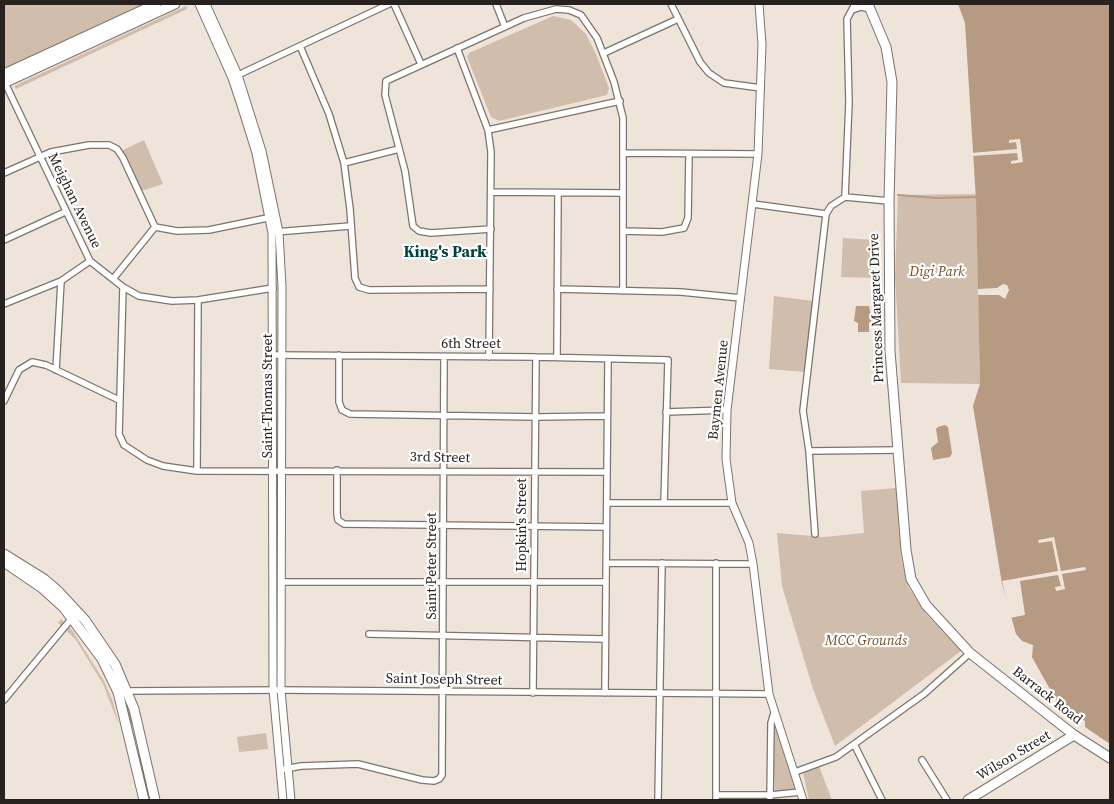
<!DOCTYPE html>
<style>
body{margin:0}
#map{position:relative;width:1114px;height:804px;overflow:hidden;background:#efe4da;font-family:"Source Serif 4",serif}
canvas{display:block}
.frame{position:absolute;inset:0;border:5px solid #27221f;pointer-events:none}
</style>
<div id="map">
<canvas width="1114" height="804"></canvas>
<div class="frame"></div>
</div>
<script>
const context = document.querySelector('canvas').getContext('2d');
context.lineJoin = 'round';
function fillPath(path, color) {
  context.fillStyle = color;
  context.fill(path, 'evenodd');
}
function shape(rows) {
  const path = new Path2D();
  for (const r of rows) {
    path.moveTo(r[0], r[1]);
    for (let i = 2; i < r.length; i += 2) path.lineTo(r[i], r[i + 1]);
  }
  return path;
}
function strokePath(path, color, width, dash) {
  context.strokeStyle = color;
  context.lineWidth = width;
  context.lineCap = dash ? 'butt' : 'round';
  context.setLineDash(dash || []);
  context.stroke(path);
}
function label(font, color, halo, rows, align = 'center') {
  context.font = font + ' "Source Serif 4",serif';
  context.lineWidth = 4.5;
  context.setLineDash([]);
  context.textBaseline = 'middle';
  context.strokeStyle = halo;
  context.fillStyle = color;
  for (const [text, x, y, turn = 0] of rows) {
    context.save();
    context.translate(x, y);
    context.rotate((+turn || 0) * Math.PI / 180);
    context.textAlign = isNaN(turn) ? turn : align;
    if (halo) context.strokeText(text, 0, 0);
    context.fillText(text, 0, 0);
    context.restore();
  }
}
fillPath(shape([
 [4,4,149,4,4,70],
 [186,6,187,9,16,89,14,86],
 [553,16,571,20,586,34,596,54,609,88,607,95,499,121,491,117,467,57,469,53],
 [144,140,163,184,138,192,121,151],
 [976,194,980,384,901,383,895,276,898,195],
 [843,238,875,240,873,278,841,277],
 [774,296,813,301,804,372,769,369],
 [896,488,901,557,908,587,926,614,961,651,835,746,813,689,782,586,777,533,824,537,864,533,861,491],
 [61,619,72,630,104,681,113,702,119,725,103,684,76,640,58,623],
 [772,719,774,719,798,793,775,795],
 [266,733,268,749,239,752,237,737],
 [817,761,832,800,809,800,803,773]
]), '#d1bdac');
fillPath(shape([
 [958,4,1110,4,1110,744,1085,727,1085,721,1080,718,1074,720,1056,700,1032,657,1033,645,1022,641,1016,634,1002,584,973,406,980,384,976,200,965,23],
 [856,306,869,306,872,320,869,323,869,332,858,332,858,323,854,321],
 [945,425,948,427,952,453,950,457,933,460,931,448,938,442,936,429,938,427]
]), '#b69a81');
fillPath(shape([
 [1020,139,1023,162,1011,164,1011,161,1018,160,1017,153,972,156,971,153,1017,149,1016,142,1009,143,1009,140],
 [1003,284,1007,285,1009,290,1005,299,999,295,978,295,978,289,997,288],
 [1054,537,1061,571,1085,567,1086,570,1062,574,1065,589,1056,591,1055,587,1061,586,1058,575,1020,581,1025,615,1010,618,1002,581,1058,571,1052,541,1039,543,1038,540]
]), '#efe4da');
strokePath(shape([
 [898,195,936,198,975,197]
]), '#b69a81', 2);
strokePath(shape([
 [127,706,133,720]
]), '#b69a81', 7);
const minor = shape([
 [394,4,421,64],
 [496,4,505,27],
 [671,4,700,62,709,73,724,83,761,88],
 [852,10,861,7,871,9],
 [300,46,329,114,344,163,350,209,355,278,359,287,369,290,490,289],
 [457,48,488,130,491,152,489,357],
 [604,53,678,19],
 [238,75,389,4],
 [5,83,90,261,123,287,139,296,172,301,198,300,273,288],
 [488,130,620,101],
 [624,153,758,154],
 [344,163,399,149],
 [4,173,51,152,89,145,109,145,117,149,123,158,155,227,177,231,209,230,272,217],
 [491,192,623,193],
 [845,197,849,102,847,19,855,4],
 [753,204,826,214],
 [491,229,431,233,419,231,413,226,405,171,385,95,386,81,524,18,556,9,569,10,581,15,597,38,614,82,623,118,623,291],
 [623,231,662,232,684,228,688,218,689,154],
 [275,232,350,226],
 [4,240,65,212],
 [113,279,155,227],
 [123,287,119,434,124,445,147,460,163,466,197,471,607,472],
 [557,289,681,292,741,298],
 [4,304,61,281,90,261],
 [273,355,536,357,668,360,664,503],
 [339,355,339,402,342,410,350,414,537,417,607,416],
 [557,357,558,193],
 [56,370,61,281],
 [4,401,19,370,32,362,46,365,119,400],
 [666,412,727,410],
 [809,451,899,450],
 [337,470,337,514,338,520,344,524,606,527],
 [197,471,198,300],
 [607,503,732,503],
 [815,534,809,451,803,411,826,214,831,206,845,197,889,201],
 [606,563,753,564],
 [281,582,605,582],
 [369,634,605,639],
 [124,691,281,690,769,694],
 [533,693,536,357],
 [605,693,608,361],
 [4,700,72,618],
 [854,744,882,800],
 [922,760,947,800],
 [285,769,301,766,358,764,422,780,434,781,439,779,442,775,444,357],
 [795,772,836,757,924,694,970,653],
 [716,795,770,795,801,792],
 [658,800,662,563],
 [716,800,716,563],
 [770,800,771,723,774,713]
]);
const tertiary = shape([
 [199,4,232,78,241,105,256,153,272,233,273,690,283,800],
 [206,4,238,75,262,151,279,232,282,287,281,690,291,800],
 [759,4,762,44,758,154,727,410,726,459,732,503,749,543,753,564,769,694,803,800]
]);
const secondary = shape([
 [868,4,886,47,892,82,889,201,890,351,906,550,911,579,926,605,970,653,1074,735,1110,758],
 [4,74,156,4],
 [4,83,175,4],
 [4,554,44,579,58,591,85,620,115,664,134,709,155,800],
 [4,562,42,588,64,608,102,659,118,692,144,800],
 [968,800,1074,735]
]);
strokePath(minor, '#7d736a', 8);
strokePath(tertiary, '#7d736a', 9);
strokePath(secondary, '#7d736a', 11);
strokePath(minor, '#fff', 5.5);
strokePath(tertiary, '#fff', 7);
strokePath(secondary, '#fff', 9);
label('14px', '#27221f', '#fff', [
 ["Meighan Avenue",74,201,64],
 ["Princess Margaret Drive",877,308,-92],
 ["6th Street",471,344],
 ["Baymen Avenue",719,390,-84],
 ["Saint Thomas Street",268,396,-90],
 ["3rd Street",440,458,1],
 ["Hopkin's Street",522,525,-90],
 ["Saint Peter Street",432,566,-90],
 ["Saint Joseph Street",444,680,1],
 ["Barrack Road",1047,696,38],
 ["Wilson Street",1014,756,-31]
]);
label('italic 14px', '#774e26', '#fff', [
 ["Digi Park",937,272],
 ["MCC Grounds",866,641]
]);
label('bold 16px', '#00413b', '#fff', [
 ["King's Park",445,253]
]);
</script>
